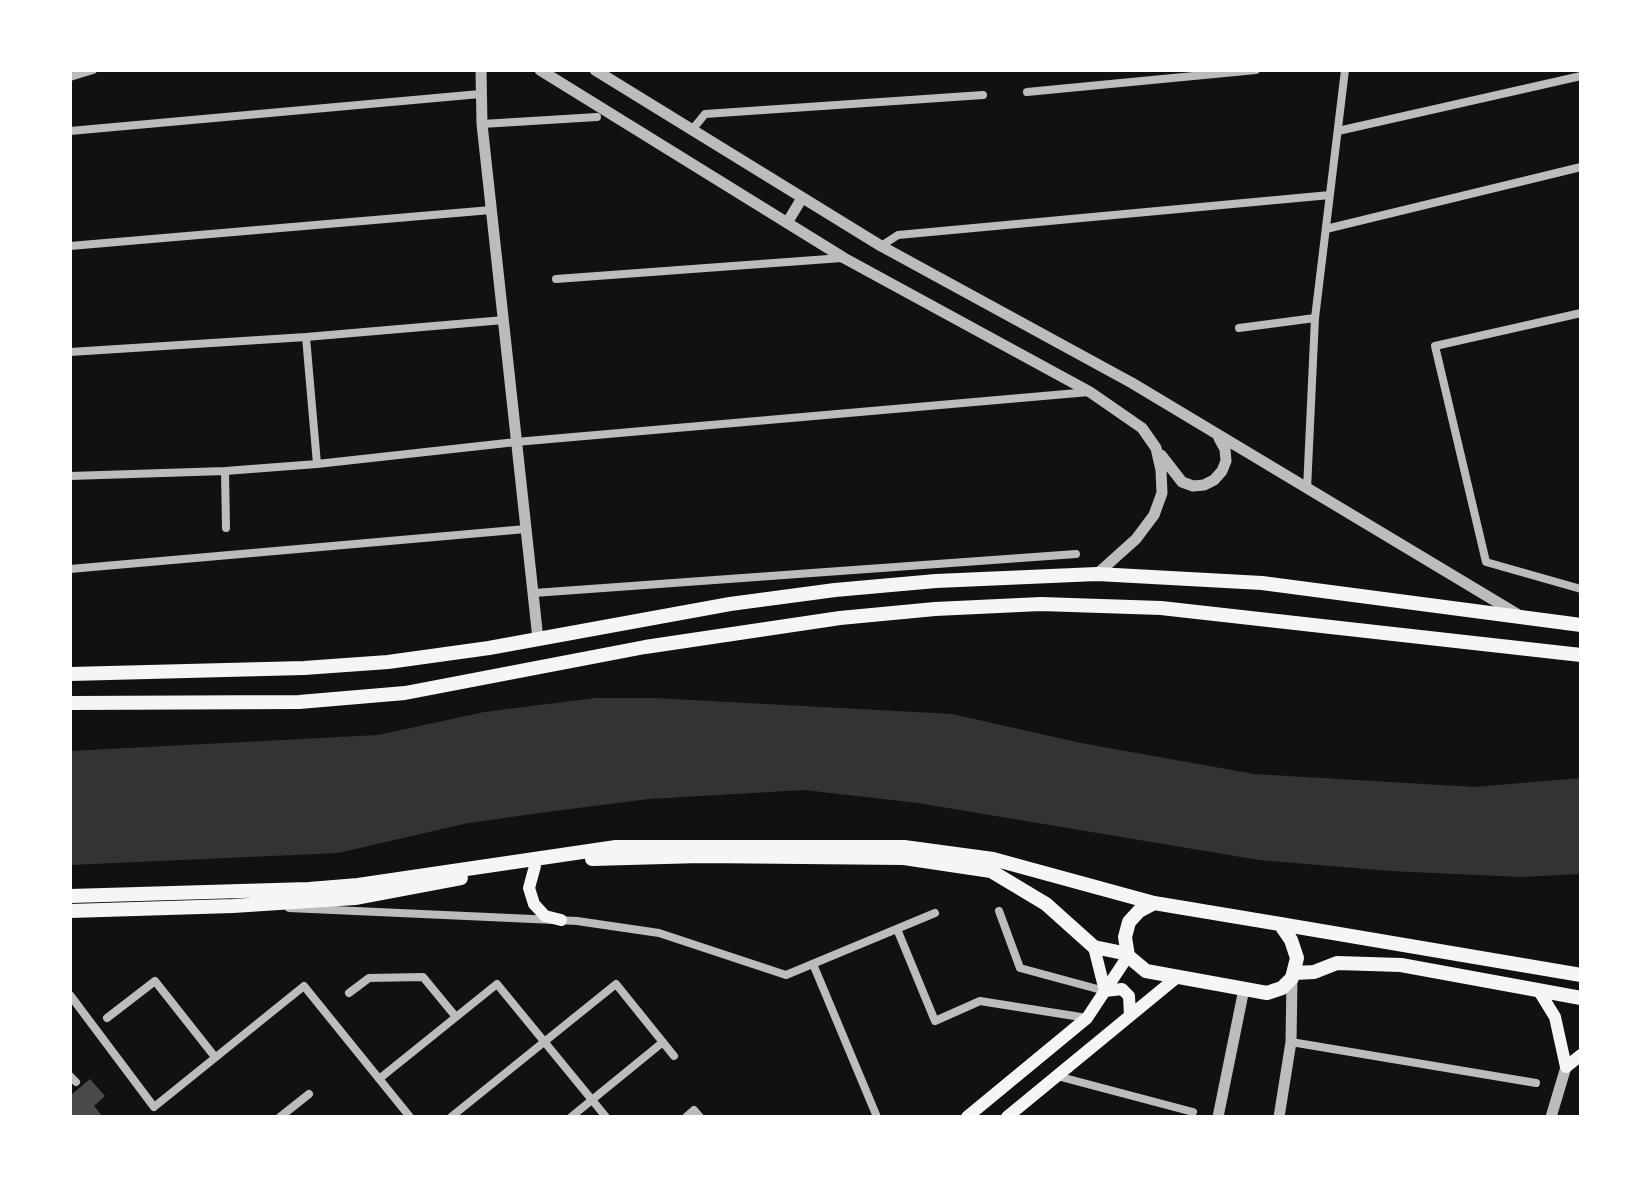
<!DOCTYPE html>
<html>
<head>
<meta charset="utf-8">
<style>
	body { margin:0 }
	#map { position:relative; width:1651px; height:1187px; overflow:hidden; background:#111; font-family:"Playfair Display",serif }
	canvas { display:block }
	.frame { position:absolute; inset:0; border:72px solid #fff; pointer-events:none }
</style>
</head>
<body>
<div id="map">
<canvas width="1651" height="1187"></canvas>
<div class="frame"></div>
</div>
<script>
const ctx = document.querySelector('canvas').getContext('2d');
ctx.lineJoin = 'round';
function fillPath(path, color) {
  ctx.fillStyle = color;
  ctx.fill(path, 'evenodd');
}
function toPath(rows) {
  const path = new Path2D();
  for (const r of rows) {
    path.moveTo(r[0], r[1]);
    for (let i = 2; i < r.length; i += 2) path.lineTo(r[i], r[i + 1]);
  }
  return path;
}
function trace(path, color, width, dash) {
  ctx.strokeStyle = color;
  ctx.lineWidth = width;
  ctx.lineCap = dash ? 'butt' : 'round';
  ctx.setLineDash(dash || []);
  ctx.stroke(path);
}
fillPath(toPath([
	[595,698,654,698,952,714,1081,743,1254,774,1475,787,1581,778,1581,874,1521,877,1390,871,1259,860,918,803,804,790,649,799,554,811,468,823,338,853,70,865,70,751,378,735,484,712]
]), '#333');
fillPath(toPath([
	[90,1079,105,1096,94,1106,103,1117,70,1117,70,1096]
]), '#4a4a4a');
trace(toPath([
	[70,77,93,70],
	[1027,92,1256,70],
	[482,124,597,117],
	[692,130,705,114,983,95],
	[70,131,480,94],
	[1338,131,1581,76],
	[1326,229,1581,167],
	[70,246,491,210],
	[881,246,898,235,1330,195],
	[556,279,842,258],
	[1581,313,1435,346,1486,562,1581,589],
	[1239,328,1315,318],
	[306,337,317,464],
	[70,352,306,337,504,320],
	[225,471,226,528],
	[70,476,225,471,317,464,516,442,1089,392],
	[1307,489,1315,318,1345,70],
	[70,569,526,529],
	[534,593,1076,554],
	[289,908,577,921,659,933,786,975,935,913],
	[999,911,1020,968,1105,991],
	[897,929,935,1021,980,1001,1087,1018],
	[813,964,877,1117],
	[349,993,369,978,423,977,456,1017],
	[70,995,154,1107,304,986,410,1117],
	[107,1018,155,981,215,1057],
	[1291,1042,1536,1083],
	[70,1076,76,1082],
	[1057,1076,1193,1112],
	[379,1079,497,984,606,1117],
	[280,1117,309,1094],
	[451,1117,616,984,674,1056],
	[571,1117,663,1042],
	[686,1117,694,1110,700,1117]
]), '#bcbcbc', 8);
trace(toPath([
	[481,70,482,124,538,639],
	[540,70,844,258,1090,392,1142,428,1156,448,1161,470,1162,493,1154,515,1136,539,1097,574],
	[595,70,881,246,1132,383,1517,614],
	[787,223,802,198],
	[1161,455,1182,482,1193,486,1204,485,1214,480,1222,471,1226,461,1225,449,1219,438],
	[1218,1117,1244,989],
	[1279,1117,1291,1042,1292,978],
	[1551,1117,1566,1067]
]), '#bcbcbc', 11);
trace(toPath([
	[535,866,529,888,534,904,545,916,561,920],
	[1094,947,1105,991,1122,989,1129,996,1130,1016],
	[1539,991,1555,1017,1566,1067,1581,1055],
	[967,1117,1087,1018,1128,956],
	[1007,1117,1176,978]
]), '#f5f5f5', 12);
trace(toPath([
	[70,674,304,668,388,662,489,648,730,604,835,590,936,581,1097,574,1262,583,1581,625],
	[70,703,299,702,405,693,645,647,840,618,935,609,1041,604,1161,608,1581,655],
	[592,859,701,856,904,858,991,871,1046,904,1094,947,1128,954],
	[70,896,309,889,358,885,616,847,904,847,993,859,1154,903,1280,924,1291,940,1297,958,1292,978,1282,988,1267,993,1146,971,1128,956,1125,937,1129,922,1139,911,1154,903],
	[70,911,233,906,355,898,461,878],
	[1280,924,1581,975],
	[1295,973,1314,972,1337,963,1401,965,1581,998]
]), '#f5f5f5', 14);
</script>
</body>
</html>
